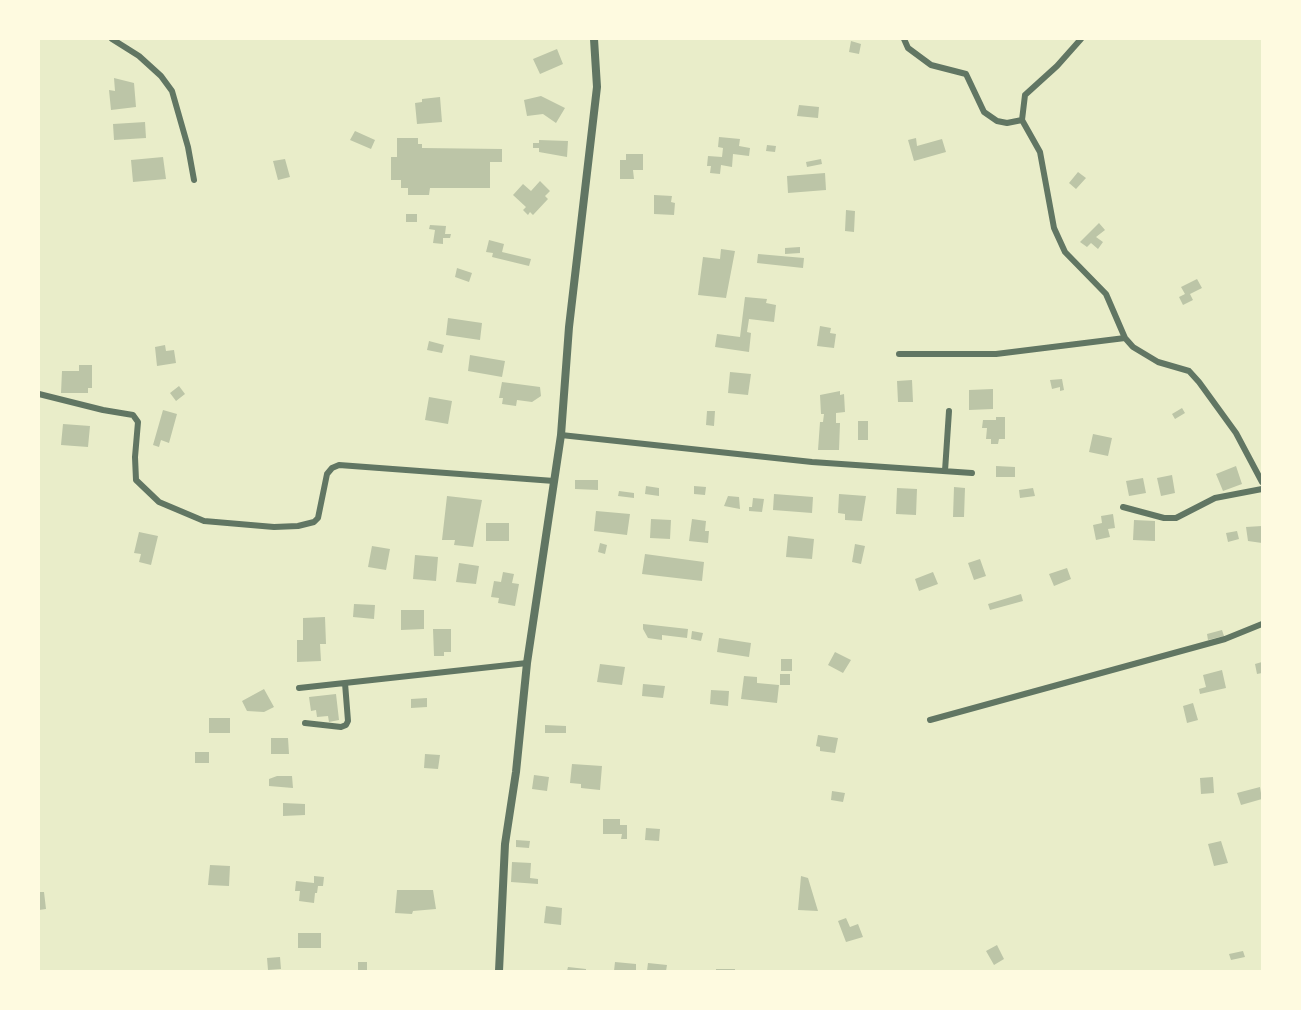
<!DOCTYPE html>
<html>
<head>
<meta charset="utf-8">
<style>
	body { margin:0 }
	#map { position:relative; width:1301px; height:1010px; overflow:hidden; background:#e9edc9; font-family:"PT Sans Narrow",sans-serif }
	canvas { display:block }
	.frame { position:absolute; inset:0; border:40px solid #fefae0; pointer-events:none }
</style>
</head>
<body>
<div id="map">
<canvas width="1301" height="1010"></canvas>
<div class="frame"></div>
</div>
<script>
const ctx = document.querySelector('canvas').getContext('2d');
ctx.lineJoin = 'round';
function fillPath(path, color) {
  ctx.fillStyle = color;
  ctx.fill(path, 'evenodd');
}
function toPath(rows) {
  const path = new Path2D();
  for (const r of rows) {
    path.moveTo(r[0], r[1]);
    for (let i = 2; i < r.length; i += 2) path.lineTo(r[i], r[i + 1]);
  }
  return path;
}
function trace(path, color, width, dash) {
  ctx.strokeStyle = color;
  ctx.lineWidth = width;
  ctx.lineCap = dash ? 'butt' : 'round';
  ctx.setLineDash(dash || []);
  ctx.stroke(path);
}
fillPath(toPath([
	[851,41,861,44,859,54,849,52],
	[557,49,563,64,540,74,533,59],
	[114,78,134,83,136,107,111,110,109,90,115,91],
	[541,96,565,108,556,123,543,114,527,116,524,100],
	[440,97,442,122,417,124,415,103,422,102,422,99],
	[799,105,819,107,818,118,797,116],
	[145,122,146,138,114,140,113,124],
	[355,131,375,140,371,149,350,140],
	[719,137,740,139,739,146,750,148,749,156,733,154,732,167,721,165,720,174,710,173,711,166,707,166,708,156,722,157,723,148,718,147],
	[397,138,418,138,418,144,422,144,422,148,502,149,502,162,490,162,490,188,430,188,429,195,408,195,408,188,401,188,401,180,391,180,391,157,397,157],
	[916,138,917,146,942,139,946,152,914,161,908,140],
	[539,140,568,141,567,157,539,152,539,148,533,148,533,143,539,143],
	[767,145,776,146,775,152,766,151],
	[626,154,643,154,643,170,633,170,634,179,620,179,620,160,626,160],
	[163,157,166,179,133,182,131,160],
	[285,159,290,177,278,180,273,161],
	[821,159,822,164,807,167,806,162],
	[1078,172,1086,178,1076,189,1069,183],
	[825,173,826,190,788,193,787,176],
	[540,181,550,191,545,196,548,199,533,215,530,212,528,215,523,210,526,207,513,195,523,184,531,191],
	[654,195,672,196,671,202,675,203,674,215,654,214],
	[846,210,855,211,854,232,845,231],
	[406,214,417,214,417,222,406,222],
	[1099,223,1105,230,1096,237,1103,242,1098,249,1091,243,1087,247,1080,242],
	[430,225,446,226,445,234,451,234,450,238,443,238,443,244,433,243,435,230,429,229],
	[489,240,504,244,502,252,531,259,529,266,492,257,493,253,486,252],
	[800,247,800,253,785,254,785,248],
	[721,249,735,251,726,298,698,295,703,257,720,259],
	[758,254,804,258,803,268,757,263],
	[457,268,472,273,469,282,455,277],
	[1197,279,1202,288,1190,294,1193,300,1183,305,1179,297,1185,294,1181,287],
	[745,297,767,299,766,303,776,305,774,322,749,319,747,332,751,333,749,352,715,347,717,334,740,337],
	[448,318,482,323,480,340,446,335],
	[820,326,831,328,830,333,836,334,834,348,817,346],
	[429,341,444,345,442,353,427,350],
	[165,345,166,351,174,350,176,363,157,366,155,347],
	[470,355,505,361,502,377,468,371],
	[79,365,92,365,92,388,88,388,88,393,61,393,62,371,79,371],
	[730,372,751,374,748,395,728,393],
	[1062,379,1064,390,1060,391,1060,387,1052,389,1050,380],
	[912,380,913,402,898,402,897,381],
	[502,382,540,387,541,396,532,402,517,400,516,406,502,404,503,398,499,398],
	[179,386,185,394,176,401,170,393],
	[993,389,993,409,969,410,969,390],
	[840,391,840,395,844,394,845,412,836,413,836,423,840,423,839,450,818,450,820,422,823,422,824,414,821,414,820,395],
	[429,397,452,401,448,424,425,420],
	[1182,408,1185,413,1175,419,1172,414],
	[163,410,177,414,169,443,161,440,159,447,153,445],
	[707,411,715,411,714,426,706,425],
	[996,417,1005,417,1005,439,999,439,998,444,991,444,991,439,986,439,987,428,982,428,983,420,996,420],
	[858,421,868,421,868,440,858,440],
	[63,424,90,426,88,447,61,445],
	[1093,434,1112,438,1108,456,1089,452],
	[996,466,1015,467,1015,477,996,477],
	[1236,466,1242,484,1223,491,1216,474],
	[1172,475,1175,493,1161,496,1157,478],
	[1143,478,1146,493,1129,496,1126,481],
	[575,480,598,480,598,490,575,489],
	[646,486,659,488,659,496,645,494],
	[694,486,706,487,705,495,694,494],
	[954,487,965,488,964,517,953,517],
	[897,488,917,489,916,515,896,514],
	[1033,488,1035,496,1020,498,1019,490],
	[619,491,634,493,634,498,618,496],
	[774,494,813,497,812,513,773,510],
	[839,494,866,496,862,521,845,520,845,514,838,513],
	[447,496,482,500,473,547,454,545,455,540,442,540],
	[728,496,739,497,740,509,724,506],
	[753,498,764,499,762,512,749,511,749,507,752,507],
	[596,511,630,514,627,535,594,531],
	[1113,514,1115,528,1108,529,1110,537,1096,540,1093,525,1102,523,1101,516],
	[651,519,671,520,670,539,650,538],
	[692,519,706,521,705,531,709,531,708,543,689,541],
	[1134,520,1155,521,1155,541,1133,540],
	[486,523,509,523,509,541,486,541],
	[1262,526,1262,543,1248,541,1246,527],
	[1237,531,1239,539,1228,542,1226,533],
	[139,532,158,536,151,565,139,562,141,554,134,553],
	[788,536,814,539,812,559,786,557],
	[600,543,607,545,605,554,598,552],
	[855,544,865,546,861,564,852,562],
	[372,546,390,549,386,570,368,567],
	[645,554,704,562,702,581,642,574],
	[415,555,438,557,436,581,413,579],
	[980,559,986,576,974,580,968,563],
	[459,563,479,566,476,584,456,582],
	[1067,568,1071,579,1054,586,1049,574],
	[503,572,514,574,512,583,519,584,515,606,498,603,499,598,491,597,494,581,501,582],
	[933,572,938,584,919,591,915,579],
	[1021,594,1023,601,990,610,988,604],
	[354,604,375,605,374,619,353,617],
	[401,610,424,610,424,629,401,630],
	[325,617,326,644,320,644,321,661,297,662,297,640,303,640,303,618],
	[643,624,688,629,687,638,662,635,662,640,648,638,643,629],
	[433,629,451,629,451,652,444,652,444,656,434,656],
	[1222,630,1224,636,1208,640,1207,634],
	[692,631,703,633,701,641,691,639],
	[719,638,751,643,749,657,717,652],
	[835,652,851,660,843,673,828,665],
	[781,659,792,659,792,671,781,671],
	[1262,662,1262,673,1257,674,1255,664],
	[600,664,625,667,622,685,597,682],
	[1222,670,1226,688,1200,694,1199,689,1206,687,1203,675],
	[780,674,790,674,790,685,780,685],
	[744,676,757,677,757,683,779,685,777,703,741,699],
	[643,684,665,686,663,698,642,696],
	[264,689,274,707,264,712,247,711,242,701],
	[711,690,729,691,728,706,710,704],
	[336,694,339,720,329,722,328,716,317,717,316,710,311,711,309,697],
	[427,698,427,707,411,708,411,699],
	[1193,703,1198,720,1187,723,1183,706],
	[209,718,230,718,230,733,209,733],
	[545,725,566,726,566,733,545,733],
	[818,735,838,738,835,753,820,751,820,747,816,746],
	[271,738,288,738,289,754,271,754],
	[195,752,209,752,209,763,195,763],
	[425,754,440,755,438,769,424,768],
	[572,764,602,766,600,790,581,788,581,784,570,783],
	[534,775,549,777,547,791,532,789],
	[277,776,292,776,293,788,269,786,269,779],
	[1213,777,1214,793,1201,794,1200,778],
	[1260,787,1262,799,1241,805,1237,793],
	[832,791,845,793,843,802,831,800],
	[283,803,305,804,305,815,283,816],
	[603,819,620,819,620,825,627,825,627,839,621,839,622,834,603,834],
	[646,828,660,829,659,841,645,840],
	[516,840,530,841,529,848,516,847],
	[1221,841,1228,863,1214,866,1208,844],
	[512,862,531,863,530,878,538,879,538,884,511,882],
	[210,865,230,866,229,886,208,885],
	[314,876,324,877,323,886,318,886,317,893,315,893,314,903,299,901,300,891,295,891,296,881,314,883],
	[801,876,808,878,818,911,798,910],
	[397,890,433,890,436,909,413,911,412,914,395,913],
	[39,892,44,892,46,909,39,910],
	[546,906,562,908,561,925,544,923],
	[846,918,850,927,858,924,863,937,846,942,838,921],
	[298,933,321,933,321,948,298,948],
	[997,945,1004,959,994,965,986,951],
	[1243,951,1245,957,1231,960,1229,954],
	[280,957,281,969,268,970,267,958],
	[358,962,367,962,367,970,358,970],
	[615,962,636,964,636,971,614,971],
	[648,963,667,965,666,971,647,971],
	[568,967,586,969,586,971,567,971],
	[716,969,735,969,735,971,716,971]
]), '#bcc5a7');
trace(toPath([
	[112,39,139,56,161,76,172,91,188,147,194,180],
	[904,39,908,48,931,65,966,74,984,112,997,121,1007,123,1022,120,1040,152,1054,228,1065,252,1106,294,1125,338,1133,347,1158,362,1189,371,1199,382,1236,433,1262,482],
	[1022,120,1025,95,1057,66,1081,39],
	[899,354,996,354,1125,338],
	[39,394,103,410,133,415,138,422,135,457,136,480,159,502,204,521,274,527,298,526,314,522,318,518,327,474,332,468,339,465,554,481],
	[561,435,812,462,972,473],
	[945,471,949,411],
	[1123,507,1164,518,1176,518,1215,498,1262,489],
	[299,688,527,663],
	[930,720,1225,639,1262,624],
	[305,723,341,727,346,725,348,721,345,683]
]), '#617663', 6);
trace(toPath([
	[499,971,505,844,516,772,527,663,561,435,569,327,597,87,594,39]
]), '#617663', 8);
</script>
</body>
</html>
